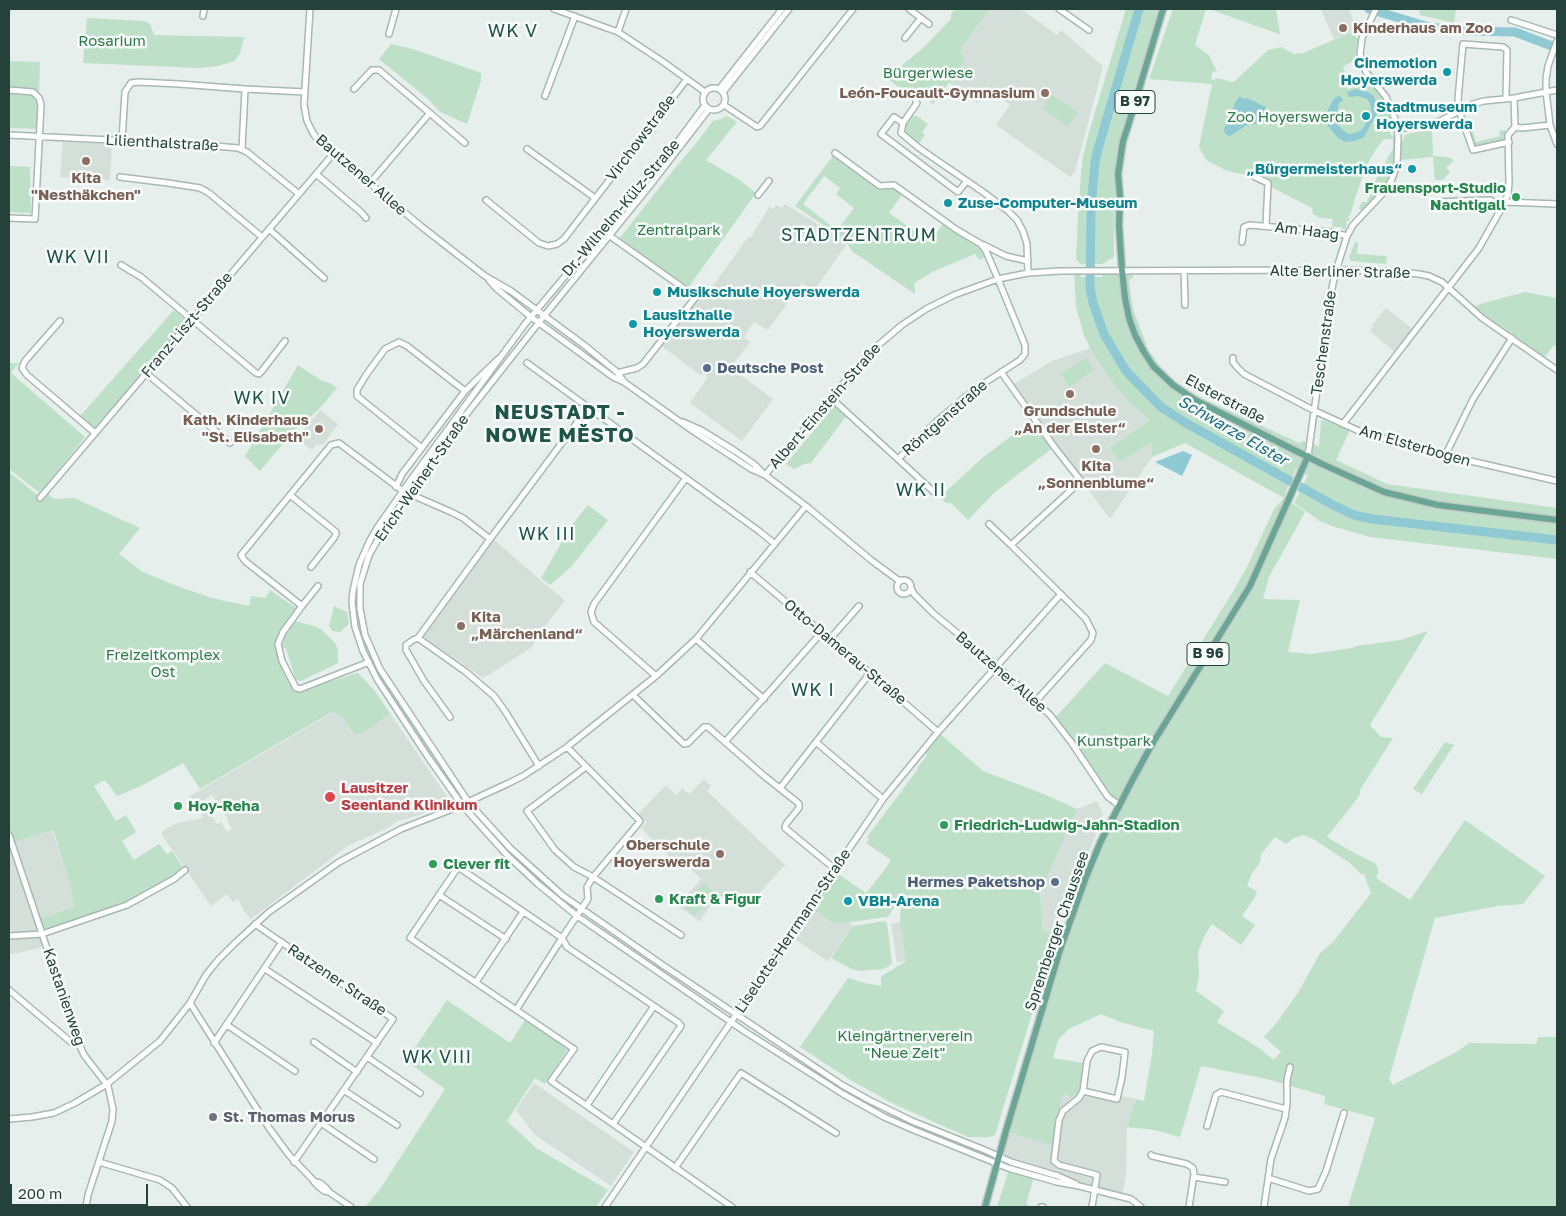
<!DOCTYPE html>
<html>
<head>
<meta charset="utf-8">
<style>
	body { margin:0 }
	#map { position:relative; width:1566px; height:1216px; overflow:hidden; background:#e6efeb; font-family:"Golos Text",sans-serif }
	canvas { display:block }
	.frame { position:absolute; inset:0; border:10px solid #24423a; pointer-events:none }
	.scale { position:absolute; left:10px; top:1184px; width:138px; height:22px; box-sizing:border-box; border:2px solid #24423a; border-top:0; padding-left:6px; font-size:15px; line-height:18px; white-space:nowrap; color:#24423a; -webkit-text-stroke:4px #f7fbf9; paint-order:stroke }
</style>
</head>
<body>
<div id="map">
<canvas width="1566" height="1216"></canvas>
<div class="frame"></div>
<div class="scale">200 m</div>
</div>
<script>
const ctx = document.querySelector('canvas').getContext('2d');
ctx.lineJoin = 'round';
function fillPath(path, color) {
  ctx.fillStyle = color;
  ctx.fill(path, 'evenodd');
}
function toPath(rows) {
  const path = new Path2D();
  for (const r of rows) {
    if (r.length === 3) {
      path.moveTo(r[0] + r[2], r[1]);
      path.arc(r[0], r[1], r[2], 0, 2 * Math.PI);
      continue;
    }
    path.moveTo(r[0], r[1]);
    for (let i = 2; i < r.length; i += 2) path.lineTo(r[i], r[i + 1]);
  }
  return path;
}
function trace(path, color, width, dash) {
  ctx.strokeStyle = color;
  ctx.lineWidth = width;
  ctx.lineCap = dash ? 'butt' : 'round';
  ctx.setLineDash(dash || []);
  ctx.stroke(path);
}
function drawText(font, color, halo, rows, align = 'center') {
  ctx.font = font + ' "Golos Text",sans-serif';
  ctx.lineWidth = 5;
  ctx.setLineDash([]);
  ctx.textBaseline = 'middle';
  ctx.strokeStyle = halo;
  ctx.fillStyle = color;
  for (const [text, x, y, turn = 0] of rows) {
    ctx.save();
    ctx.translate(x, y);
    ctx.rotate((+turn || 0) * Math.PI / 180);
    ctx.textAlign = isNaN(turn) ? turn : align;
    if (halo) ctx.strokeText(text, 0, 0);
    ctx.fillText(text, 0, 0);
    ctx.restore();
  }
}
fillPath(toPath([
	[990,9,1021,9,1057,35,1061,30,1103,66,1075,172,1070,177,996,125,1010,105,987,89,977,103,949,83,963,64,961,48],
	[1321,9,1349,9,1357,30,1334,39],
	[63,142,112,144,110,180,60,177],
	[785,204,848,242,814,291,802,283,768,330,754,322,744,337,750,342,734,363,740,368,736,372,773,399,742,441,690,403,708,377,703,373,700,375,659,344,695,295,703,300,748,237,751,237,769,207,773,209,776,205,782,208],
	[1386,308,1415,331,1397,354,1370,331,1373,327,1372,325],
	[1090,348,1109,378,1129,402,1150,420,1109,448,1119,462,1152,442,1152,457,1110,519,1011,386,1052,361],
	[320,410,338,424,323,445,322,444,319,446,317,444,312,450,297,438],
	[493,539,565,601,551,618,531,648,483,678,425,638,424,636],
	[358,673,374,690,448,798,446,802,432,811,395,822,390,827,349,845,251,919,244,911,238,899,233,902,227,894,211,906,162,835,162,831,177,823,199,819,203,817,190,796,332,713,349,675],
	[212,795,228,819,227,820,232,829,227,832,221,822,217,824,202,801],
	[704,779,711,786,707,791,785,865,752,901,743,905,725,895,716,905,712,903,700,921,677,906,701,879,686,864,681,868,641,828,647,822,638,814,666,785,676,795,682,788,689,794],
	[1097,801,1103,814,1101,823,1080,872,1057,932,1043,931,1040,893,1077,809],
	[52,830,70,885,74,907,37,920,46,946,18,953,9,954,9,836,11,843],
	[810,907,834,924,849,922,853,926,828,961,790,936],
	[900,922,906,961,897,962,891,924],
	[534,1083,634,1152,611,1186,535,1135,516,1110],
	[1079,1088,1113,1097,1113,1094,1136,1099,1127,1127,1126,1175,1122,1196,1106,1193,998,1158,1006,1131,1058,1115,1062,1097,1068,1094,1078,1093]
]), '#d4dfda');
fillPath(toPath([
	[955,9,990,9,961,48,961,52,964,59,963,64,933,104,920,94,915,100,892,82,885,78,905,63,923,48,951,19,951,14],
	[1126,9,1159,9,1116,156,1114,228,1114,257,1102,264,1080,264,1079,262,1076,260,1078,217,1081,174,1083,156,1089,132],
	[1173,9,1206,9,1195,45,1209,55,1217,72,1213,71,1211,79,1213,80,1218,78,1231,82,1235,81,1268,50,1281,47,1294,54,1303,53,1352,32,1358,39,1355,57,1353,61,1343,67,1347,78,1347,88,1348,89,1357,86,1372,79,1386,97,1385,102,1392,118,1383,122,1382,120,1376,117,1373,123,1391,131,1390,134,1398,138,1398,154,1392,179,1363,214,1359,208,1362,202,1367,202,1378,174,1393,149,1393,139,1384,139,1378,146,1370,159,1362,178,1355,198,1351,213,1348,217,1350,220,1346,222,1347,224,1345,230,1340,227,1332,227,1333,219,1320,218,1313,214,1312,208,1271,187,1268,183,1270,179,1258,172,1255,176,1236,173,1225,170,1206,160,1199,147,1212,84,1149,79],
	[1209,9,1276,9,1280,34,1276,33],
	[1419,9,1456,9,1454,23,1420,15],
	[87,18,145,21,150,24,154,35,244,37,240,53,235,61,218,66,199,68,83,63],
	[391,44,413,49,481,73,481,81,467,124,440,112,429,100,379,59],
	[9,61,40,62,38,129,9,128],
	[1052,95,1078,113,1068,127,1042,108],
	[727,116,737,122,706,160,738,179,756,193,688,288,619,239,675,168,697,142,713,121,721,119],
	[913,116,917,116,928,124,922,132,925,135,920,142,918,143,905,133,904,126],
	[1471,123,1476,142,1500,136,1499,131,1505,130,1506,141,1492,144,1491,143,1489,143,1489,145,1477,148,1474,147,1467,124],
	[1432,130,1433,156,1448,157,1454,160,1446,168,1450,171,1443,180,1435,180,1433,157,1401,160,1401,145,1405,135,1411,133],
	[835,153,880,186,890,185,904,192,889,213,930,242,945,221,981,244,988,256,979,260,975,254,932,272,916,282,914,286,915,287,915,294,853,252,847,244,848,242,795,206],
	[824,176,840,188,836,194,854,208,837,230,803,204],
	[9,166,30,167,31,213,9,212],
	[1355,242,1358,242,1357,254,1387,256,1386,264,1351,261,1349,257],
	[1074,271,1080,271,1081,277,1102,277,1103,271,1134,271,1133,277,1129,281,1133,309,1148,349,1159,365,1173,380,1187,390,1206,400,1299,443,1304,441,1319,446,1321,421,1323,420,1350,430,1336,460,1387,484,1557,508,1557,519,1438,505,1405,499,1438,506,1557,520,1557,559,1370,537,1332,526,1320,521,1294,503,1308,475,1296,469,1285,493,1291,496,1289,501,1305,512,1269,577,1263,599,1300,600,1288,652,1312,654,1352,648,1356,646,1400,640,1428,631,1370,725,1381,737,1393,738,1360,790,1360,794,1357,799,1327,837,1358,855,1375,863,1378,868,1378,873,1376,878,1410,900,1465,820,1545,876,1523,904,1498,906,1435,918,1389,1079,1393,1085,1458,1051,1469,1043,1536,1044,1538,1037,1557,1037,1557,1207,1348,1207,1375,1118,1324,1104,1325,1096,1267,1079,1201,1066,1180,1137,1154,1130,1127,1127,1136,1099,1144,1101,1152,1054,1154,1031,1120,1022,1101,1014,1069,1029,1058,1040,1053,1058,1084,1063,1079,1093,1070,1097,1067,1094,1062,1097,1053,1146,1006,1131,1061,950,1087,877,1102,842,1133,779,1152,746,1251,586,1287,506,1249,585,1159,733,1119,805,1108,797,1071,741,1054,719,1105,663,1168,696,1234,590,1247,567,1274,509,1284,498,1185,443,1152,457,1152,442,1119,462,1109,448,1150,420,1129,402,1109,378,1090,348,1084,335,1076,307],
	[1304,835,1313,839,1350,863,1361,874,1364,874,1371,893,1333,942,1320,953,1299,991,1278,1021,1264,1037,1281,1052,1274,1060,1259,1048,1217,1022,1224,1011,1196,991,1199,976,1198,952,1205,935,1212,924,1241,945,1255,925,1242,916,1257,894,1255,890,1247,886,1251,875,1260,862,1261,854,1275,837,1286,844,1294,838],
	[1524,292,1557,298,1557,347,1554,345,1544,358,1514,335,1473,307,1481,304],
	[174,310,187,321,94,429,80,416],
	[1086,357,1094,370,1069,387,1061,374],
	[9,363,19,363,11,373,85,437,40,493,9,469],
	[298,365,322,381,330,383,337,388,319,409,292,433,260,471,245,456],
	[835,405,847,415,811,463,804,464,794,469,786,464],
	[1034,419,1054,447,995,492,968,520,951,503,946,503,940,497,982,458],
	[9,472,40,497,45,491,54,499,74,498,140,528,119,554,143,572,177,586,212,598,249,606,251,596,266,598,270,590,299,610,277,644,296,692,358,673,374,690,390,714,363,732,355,735,342,716,332,712,200,789,183,763,141,786,117,796,105,780,94,786,116,821,126,815,136,832,122,841,134,860,159,844,167,854,172,851,185,870,143,897,42,933,37,920,74,907,70,885,53,830,11,843,9,834],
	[588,505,608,520,571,567,550,585,541,578,571,526],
	[334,606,347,612,349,624,340,632,332,631,329,626],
	[295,621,314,626,322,630,335,643,338,650,338,663,301,681,296,680,286,649,282,647,284,638],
	[378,670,449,778,448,779,425,748,376,671],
	[938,732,983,771,1046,795,1077,809,1040,893,1043,931,1057,932,995,1135,989,1137,968,1137,896,1105,852,1081,800,1047,848,978,865,983,881,986,881,978,882,976,906,961,900,922,901,906,897,903,888,917,834,924,810,907,834,871,866,893,883,872,891,860,866,843,869,839,867,837,918,769,917,768,927,755,923,751],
	[1445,742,1454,745,1422,794,1413,789],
	[704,883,715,893,694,916,683,905],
	[885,921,887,923,892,963,889,966,883,969,860,971,852,969,831,958,853,926],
	[447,1000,510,1043,525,1020,568,1049,545,1084,535,1078,507,1121,536,1148,608,1190,596,1207,365,1207,380,1189,445,1089,406,1061],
	[998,1159,1009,1162,1077,1185,1034,1177,1026,1204,1033,1207,997,1207,1009,1169,997,1164]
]), '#bfe0c8');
fillPath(toPath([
	[1356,89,1368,92,1374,96,1377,105,1377,114,1364,137,1355,141,1345,142,1338,138,1328,126,1326,115,1332,101,1336,97,1340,96,1343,100,1339,103,1337,113,1336,119,1338,125,1344,131,1349,134,1359,132,1364,127,1372,114,1370,104,1367,99,1358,96,1349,97,1347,92],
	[1239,97,1241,97,1244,99,1247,98,1266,107,1265,117,1261,123,1247,125,1230,136,1225,134,1224,129,1236,101],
	[1183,451,1192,455,1182,476,1155,462]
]), '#8ec9d4');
trace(toPath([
	[1139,9,1098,149,1095,162,1091,209,1090,288,1093,303,1104,334,1126,371,1161,407,1186,423,1333,505,1354,515,1372,519,1557,540],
	[1369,9,1429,27,1467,31,1515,32,1557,48]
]), '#8ec9d4', 9);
const minor = toPath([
	[310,9,304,105,307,121,313,133,317,139,422,227,485,276,511,291,584,345,617,372,624,382],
	[554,9,618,32,662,61,705,92],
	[909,9,929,24],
	[1059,9,1089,30],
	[203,16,204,9],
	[1511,20,1557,35],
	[618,32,626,9],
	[389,34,396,9],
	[905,38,921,18],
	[714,99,11],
	[720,88,782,9],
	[354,89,372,70,379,70,465,143],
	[9,90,33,92,39,98,41,105,35,219,9,218],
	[724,91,789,9],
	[545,96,575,16],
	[1506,98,1507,50,1503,47,1463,44,1458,99,1461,116,1473,150,1509,142],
	[916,101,917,103,903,123,901,133,919,148,983,192,1007,210,1017,220,1023,231,1027,244,1028,273],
	[705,105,667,156,589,251,566,275,525,324,412,478,377,528,369,542,359,565,353,591,352,603,355,627,363,651,377,679,428,757,462,805,506,854,538,884,577,916,744,1031,843,1094,884,1117,914,1130,1008,1168,1057,1182,1079,1186,1131,1199,1141,1207],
	[724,105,757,127,760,126,853,9],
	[709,109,648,188,544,316,458,425,428,465,383,531,369,555,360,584,360,609,365,635,380,669,469,803,510,848,562,895,664,966,842,1085,869,1100,912,1121,987,1151,1011,1162,1058,1176,1076,1184],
	[903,123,894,117,881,134,958,192,967,181],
	[1550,125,1557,144],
	[1515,127,1522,128,1550,125,1546,91,1546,79,1548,66,1557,41],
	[1398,129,1438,122,1473,104,1484,101,1514,98,1557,90],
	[9,135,192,144,238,148,247,152,299,194],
	[122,141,125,92,131,83,138,82,179,84,245,89],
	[242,149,245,89,305,92],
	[527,149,595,198],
	[835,153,880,186,894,185,957,230,981,244,986,251,998,279,1025,345,1025,354,1020,360,980,386,964,398,935,423,898,459,935,493],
	[316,174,362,213,366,218],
	[120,177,168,183,200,188,209,193,262,237],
	[1255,177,1268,183,1266,226],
	[370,183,429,114],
	[758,195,769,181],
	[486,200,539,243,548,246,557,244,564,239,687,79],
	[1436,202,1490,200,1503,206],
	[1505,202,1557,204],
	[269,229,324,278],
	[610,236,679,285,695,298,643,364,637,368,621,372],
	[1242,242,1244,227,1249,225,1331,232,1347,236],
	[984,245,1006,256,1028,261],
	[121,265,141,277,256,373,259,374,261,372,285,341],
	[1184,271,1185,305],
	[489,280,497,289,531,317,613,377,624,382,693,431,751,469,765,475,806,506,871,560,898,580,901,580],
	[60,321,25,361,22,368,27,375,95,433],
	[1233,358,1233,362,1237,367,1244,374,1315,411,1359,431,1423,450,1557,481],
	[527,363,759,531,775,544],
	[1001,372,1055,448,1081,481,1011,545,1086,619,1093,633,1091,640,1036,701],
	[146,373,230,443],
	[831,398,898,459],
	[683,422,701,430,735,451,754,464,762,472],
	[1343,424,1479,248,1505,202,1508,194,1509,183,1508,135,1515,127,1514,98],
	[422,448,357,396,357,390,366,375,385,349,399,342,407,346,465,391],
	[1308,456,1327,317,1333,283,1339,261,1347,236,1353,225,1385,191,1392,179,1397,165,1398,138,1397,124,1386,97,1366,72,1360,54,1362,38,1376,9],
	[1445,456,1473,399,1512,338],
	[765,475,869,353,902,325,926,309,954,295,998,279,1028,273,1060,271,1336,270,1389,271,1419,274,1429,276,1442,282,1482,318,1557,370],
	[396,487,402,474,465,391,498,359],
	[290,495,336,532,336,534,334,538,311,567],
	[40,498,334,153],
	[989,524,1011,545],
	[750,572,854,659,938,732],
	[904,587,7],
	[911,588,914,594,934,614,996,665,1050,715,1071,742,1108,797,1119,805],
	[302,606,318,586],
	[418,638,466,672,494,696,505,711,539,766],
	[696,639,764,699],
	[830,639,859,606],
	[369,662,305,687,300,689,296,688,282,661,278,644,283,632,302,606,245,561,241,555,331,445,339,443,403,491,451,512,463,518,490,539,588,408],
	[656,676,594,622,591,612,594,604,686,478],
	[633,695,684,744,688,743,704,727,708,727,763,775,797,802,799,804,799,808,786,824,785,828,835,869],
	[450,717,424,681,406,650,406,645,413,640,418,638,490,539],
	[725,742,822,632],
	[816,742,883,799],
	[567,747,640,821,637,825,593,877,681,935],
	[586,767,527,811,555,850,574,867,593,877,587,887,588,899,562,938,567,947,679,1023,681,1026,613,1124,732,1207],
	[780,788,870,673],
	[9,835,79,1044,84,1055,108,1086,113,1109,112,1121,88,1195,86,1207],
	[439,895,506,939],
	[255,924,393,1019,294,1162],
	[9,936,42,934,127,905,174,879,185,870],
	[265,969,377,1043],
	[476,982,523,912],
	[9,990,72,1043,79,1044],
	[190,1003,269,1128,289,1155,314,1181,320,1183,326,1188,329,1192,351,1207],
	[516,1010,562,938,458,867,410,938,574,1049,551,1081,613,1124],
	[227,1025,295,1071],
	[314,1042,357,1072],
	[214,1043,282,942],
	[367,1057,420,1093],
	[345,1091,397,1125],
	[1083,1091,1117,1099,1122,1077,1125,1052,1101,1047,1092,1051,1087,1061,1083,1091,1079,1098,1063,1111,1059,1120,1054,1161,1059,1165,1097,1175,1092,1207],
	[587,1105,654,1006],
	[9,1119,32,1117,54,1113,75,1103,107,1084,160,1041,190,1003,206,975,218,960,235,943,269,912,339,862,401,829,455,808,509,783,523,776,567,747,656,676,696,639,806,506],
	[321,1123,374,1159],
	[1207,1126,1216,1095,1221,1092,1286,1109],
	[1151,1155,1152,1156,1187,1164,1193,1168,1194,1174,1189,1207],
	[99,1162,160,1180,172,1188,187,1207],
	[675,1168,741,1073,836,1133],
	[1194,1177,1225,1182],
	[1268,1178,1309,1191,1318,1189,1326,1171,1344,1113],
	[314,1182,318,1186,324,1191,329,1192],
	[605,1207,883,799,938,732,1061,594],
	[1041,1207,1043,1207],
	[1264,1207,1271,1159,1285,1118,1287,1103,1287,1080,1290,1067]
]);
const major = toPath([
	[1163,9,1128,126,1123,141,1118,174,1120,197,1119,226,1122,270,1125,298,1129,318,1135,335,1144,352,1153,366,1173,385,1195,400,1322,464,1384,492,1438,505,1557,520],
	[985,1207,1006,1131,1060,950,1086,877,1101,841,1133,779,1151,746,1250,586,1308,456]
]);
trace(minor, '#a8b8b2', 8);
trace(major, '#c2cac8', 9);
trace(minor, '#fff', 5);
trace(major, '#6aa596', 6);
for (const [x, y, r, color] of [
	[1343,28,5,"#8d6e63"],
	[1447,72,5,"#0f9aa8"],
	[1045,93,5,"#8d6e63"],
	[1366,116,5,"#0f9aa8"],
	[86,161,5,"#8d6e63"],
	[1412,169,5,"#0f9aa8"],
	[1516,197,5,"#2e9e5b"],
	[948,203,5,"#0f9aa8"],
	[657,292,5,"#0f9aa8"],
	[633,324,5,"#0f9aa8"],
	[707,368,5,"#5c6f8a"],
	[1070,394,5,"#8d6e63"],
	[319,429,5,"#8d6e63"],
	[1096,449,5,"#8d6e63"],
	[461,626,5,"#8d6e63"],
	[330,797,6,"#e0444e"],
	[178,806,5,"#2e9e5b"],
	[944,825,5,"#2e9e5b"],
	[720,854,5,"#8d6e63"],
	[433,864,5,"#2e9e5b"],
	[1055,882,5,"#5c6f8a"],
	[659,899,5,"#2e9e5b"],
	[848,901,5,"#0f9aa8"],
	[213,1117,5,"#6b7280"]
]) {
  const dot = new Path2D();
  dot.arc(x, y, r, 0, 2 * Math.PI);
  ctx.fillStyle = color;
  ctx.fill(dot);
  trace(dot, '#f7fbf9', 2);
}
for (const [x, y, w] of [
	[1135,102,40],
	[1208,654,42]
]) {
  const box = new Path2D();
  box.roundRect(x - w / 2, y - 11.5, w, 23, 4);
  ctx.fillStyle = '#f7fbf9';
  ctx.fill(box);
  trace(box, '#24423a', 1);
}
drawText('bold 14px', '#24423a', null, [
	["B 97",1135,102],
	["B 96",1208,654]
]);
drawText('bold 15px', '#785e54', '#f7fbf9', [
	["Kinderhaus am Zoo",1353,28,"left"],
	["León-Foucault-Gymnasium",1035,93],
	["Kita",86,178,"center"],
	["\"Nesthäkchen\"",86,195,"center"],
	["Grundschule",1070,411,"center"],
	["„An der Elster“",1070,428,"center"],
	["Kath. Kinderhaus",309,420],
	["\"St. Elisabeth\"",309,437],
	["Kita",1096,466,"center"],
	["„Sonnenblume“",1096,483,"center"],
	["Kita",471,617,"left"],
	["„Märchenland“",471,634,"left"],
	["Oberschule",710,845],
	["Hoyerswerda",710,862]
], 'right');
drawText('15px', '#2d7a4b', '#f7fbf9', [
	["Rosarium",112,41],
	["Bürgerwiese",928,73],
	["Zoo Hoyerswerda",1290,117],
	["Zentralpark",679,230],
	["Freizeitkomplex",163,655],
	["Ost",163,672],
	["Kunstpark",1114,741],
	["Kleingärtnerverein",905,1036],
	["\"Neue Zeit\"",905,1053]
]);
drawText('bold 15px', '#0d838f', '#f7fbf9', [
	["Cinemotion",1437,63,"right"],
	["Hoyerswerda",1437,80,"right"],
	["Stadtmuseum",1376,107],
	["Hoyerswerda",1376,124],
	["„Bürgermeisterhaus“",1402,169,"right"],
	["Zuse-Computer-Museum",958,203],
	["Musikschule Hoyerswerda",667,292],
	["Lausitzhalle",643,315],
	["Hoyerswerda",643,332],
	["VBH-Arena",858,901]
], 'left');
drawText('15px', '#24423a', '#f7fbf9', [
	["Virchowstraße",641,138,-53],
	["Lilienthalstraße",162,143,3],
	["Bautzener Allee",361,175,41],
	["Dr.-Wilhelm-Külz-Straße",621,208,-50],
	["Am Haag",1307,231,7],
	["Alte Berliner Straße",1340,272,1],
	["Franz-Liszt-Straße",187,325,-50],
	["Teschenstraße",1324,343,-82],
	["Elsterstraße",1225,399,28],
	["Albert-Einstein-Straße",825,406,-49],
	["Röntgenstraße",945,418,-41],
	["Am Elsterbogen",1415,446,16],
	["Erich-Weinert-Straße",422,478,-55],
	["Otto-Damerau-Straße",845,652,40],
	["Bautzener Allee",1001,672,41],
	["Liselotte-Herrmann-Straße",793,931,-56],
	["Spremberger Chaussee",1057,931,-71],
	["Ratzener Straße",337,980,34],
	["Kastanienweg",64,997,71]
]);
drawText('bold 15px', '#27864d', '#f7fbf9', [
	["Frauensport-Studio",1506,188,"right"],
	["Nachtigall",1506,205,"right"],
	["Hoy-Reha",188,806],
	["Friedrich-Ludwig-Jahn-Stadion",954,825],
	["Clever fit",443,864],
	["Kraft & Figur",669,899]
], 'left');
drawText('bold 15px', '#4e5e75', '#f7fbf9', [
	["Deutsche Post",717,368],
	["Hermes Paketshop",1045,882,"right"]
], 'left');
drawText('bold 15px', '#be3a42', '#f7fbf9', [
	["Lausitzer",341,788],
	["Seenland Klinikum",341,805]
], 'left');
drawText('bold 15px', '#5b616d', '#f7fbf9', [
	["St. Thomas Morus",223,1117]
], 'left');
drawText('italic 16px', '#1c6f80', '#f7fbf9', [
	["Schwarze Elster",1233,431,30]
]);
ctx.letterSpacing = '1px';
drawText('18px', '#1f5548', '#f7fbf9', [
	["WK V",513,31],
	["STADTZENTRUM",859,235],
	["WK VII",78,257],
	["WK IV",262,398],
	["WK II",921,490],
	["WK III",547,534],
	["WK I",813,690],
	["WK VIII",437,1057]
]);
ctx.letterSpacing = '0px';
ctx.letterSpacing = '1px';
drawText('bold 20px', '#1f5548', '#f7fbf9', [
	["NEUSTADT -",560,413],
	["NOWE MĚSTO",560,436]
]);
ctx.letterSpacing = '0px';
</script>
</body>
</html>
